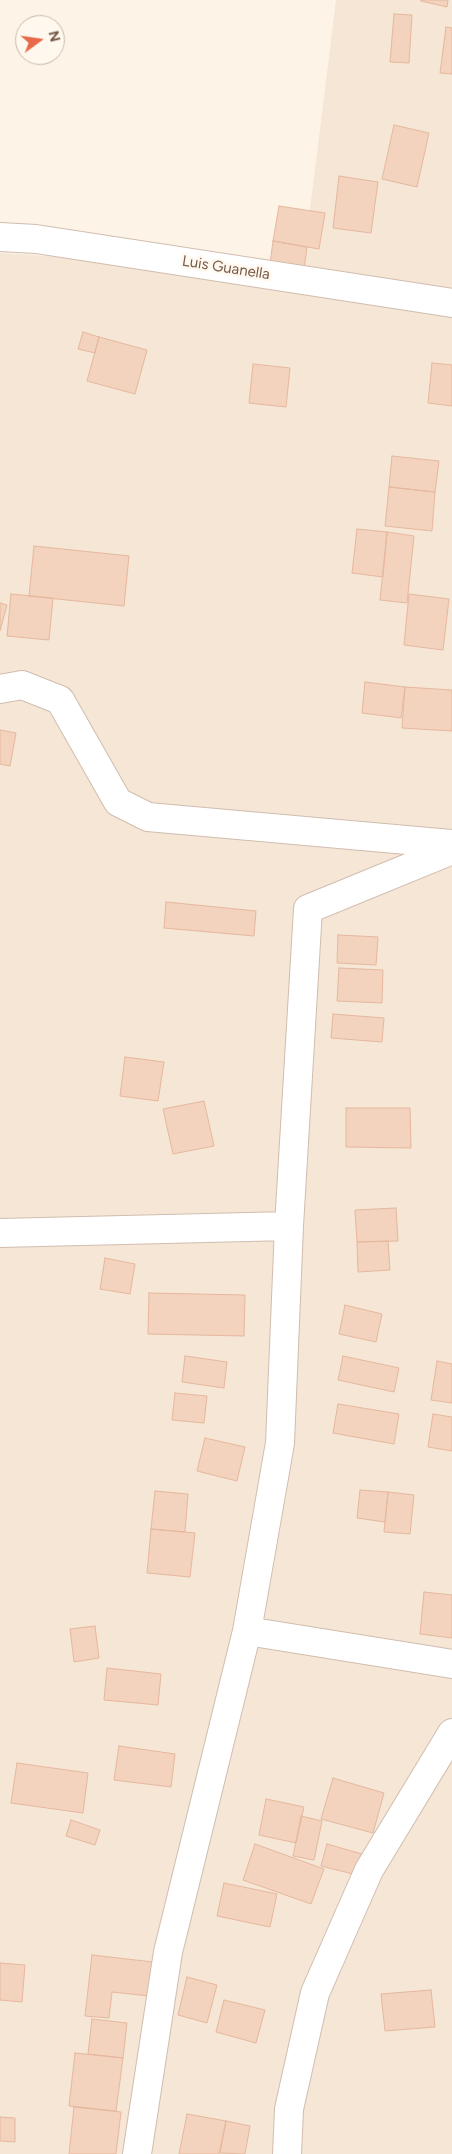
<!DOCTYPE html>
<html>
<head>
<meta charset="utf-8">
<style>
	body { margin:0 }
	#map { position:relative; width:452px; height:2154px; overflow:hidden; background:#fdf4e7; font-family:Figtree,sans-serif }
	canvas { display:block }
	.north { position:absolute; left:15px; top:15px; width:50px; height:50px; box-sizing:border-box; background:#fff8ee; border:1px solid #c9b8ac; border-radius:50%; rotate:76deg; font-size:14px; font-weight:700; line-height:20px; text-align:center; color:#77594a }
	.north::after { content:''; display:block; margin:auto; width:18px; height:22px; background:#e96a4a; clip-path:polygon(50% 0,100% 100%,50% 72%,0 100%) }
</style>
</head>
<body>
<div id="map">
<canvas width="452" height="2154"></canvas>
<div class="north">N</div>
</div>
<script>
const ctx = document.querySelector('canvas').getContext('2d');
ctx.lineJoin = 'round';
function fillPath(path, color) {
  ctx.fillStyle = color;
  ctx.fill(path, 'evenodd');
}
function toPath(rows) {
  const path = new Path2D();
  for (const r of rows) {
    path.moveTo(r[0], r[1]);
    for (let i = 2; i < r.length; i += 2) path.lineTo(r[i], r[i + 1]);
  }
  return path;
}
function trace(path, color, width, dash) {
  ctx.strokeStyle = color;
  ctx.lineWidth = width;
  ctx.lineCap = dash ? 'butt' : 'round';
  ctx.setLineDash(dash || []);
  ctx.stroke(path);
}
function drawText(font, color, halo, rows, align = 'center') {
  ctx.font = font + ' Figtree,sans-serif';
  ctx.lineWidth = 5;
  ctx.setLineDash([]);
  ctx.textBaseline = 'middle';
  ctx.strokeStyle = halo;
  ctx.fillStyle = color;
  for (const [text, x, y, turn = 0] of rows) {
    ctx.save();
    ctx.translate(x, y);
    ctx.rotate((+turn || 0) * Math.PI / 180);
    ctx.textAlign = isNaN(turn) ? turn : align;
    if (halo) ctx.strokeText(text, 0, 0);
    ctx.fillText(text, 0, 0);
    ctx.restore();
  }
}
fillPath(toPath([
	[336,0,452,0,452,2154,0,2154,0,253,108,260,300,290]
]), '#f5e6d5');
const building = toPath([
	[421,0,448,0,447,7,421,1,421,0],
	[394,14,412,15,409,63,390,62,394,14],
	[446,27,452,28,452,74,440,73,446,27],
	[394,125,429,133,417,187,382,179,394,125],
	[339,176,378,182,371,233,333,228,339,176],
	[279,206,325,213,319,249,273,241,279,206],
	[273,241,307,247,304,269,270,264,273,241],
	[83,332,99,337,95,353,78,349,83,332],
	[99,337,147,350,135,394,87,381,99,337],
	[432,363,452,365,452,406,428,403,432,363],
	[253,364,290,368,286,407,249,403,253,364],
	[392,456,439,461,435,492,389,487,392,456],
	[389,487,435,492,432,531,385,526,389,487],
	[357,529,387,532,383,577,352,573,357,529],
	[387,532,414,536,407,603,380,600,387,532],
	[34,546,129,556,124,606,29,596,34,546],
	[11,594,53,598,49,640,7,636,11,594],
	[409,594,449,599,443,650,404,645,409,594],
	[0,603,7,605,0,631,0,603],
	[365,682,405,687,401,718,362,713,365,682],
	[405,687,452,690,452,731,402,728,405,687],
	[0,730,16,733,10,766,0,764,0,730],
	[166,902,256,911,254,936,164,928,166,902],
	[338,935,378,937,376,965,337,963,338,935],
	[339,968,383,970,382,1003,337,1001,339,968],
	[333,1014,384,1018,382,1042,331,1038,333,1014],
	[125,1057,164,1062,158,1101,120,1096,125,1057],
	[204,1101,214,1146,173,1154,163,1109,204,1101],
	[346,1108,410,1108,411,1148,346,1147,346,1108],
	[396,1208,398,1241,357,1242,355,1210,396,1208],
	[388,1241,390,1270,358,1272,357,1242,388,1241],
	[105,1258,135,1264,130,1294,100,1289,105,1258],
	[149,1293,245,1295,244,1336,148,1334,149,1293],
	[345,1305,382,1314,376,1342,339,1334,345,1305],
	[185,1356,227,1362,224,1388,182,1382,185,1356],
	[343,1356,399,1368,394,1392,338,1380,343,1356],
	[437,1361,452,1364,452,1403,431,1400,437,1361],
	[175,1393,207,1396,204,1423,172,1420,175,1393],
	[338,1404,399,1414,394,1444,333,1433,338,1404],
	[433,1414,452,1417,452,1451,428,1447,433,1414],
	[205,1438,245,1447,237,1481,197,1471,205,1438],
	[360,1490,388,1492,385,1522,357,1518,360,1490],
	[155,1491,188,1494,185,1532,151,1529,155,1491],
	[388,1492,414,1495,410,1534,384,1532,388,1492],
	[151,1529,195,1533,190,1577,147,1573,151,1529],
	[424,1592,452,1595,452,1638,420,1634,424,1592],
	[95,1626,99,1658,74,1662,70,1629,95,1626],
	[107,1668,161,1674,158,1705,104,1700,107,1668],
	[119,1746,175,1754,171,1787,114,1780,119,1746],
	[17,1763,88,1773,83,1813,11,1803,17,1763],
	[333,1778,384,1793,373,1833,321,1819,333,1778],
	[266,1799,304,1807,296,1843,259,1835,266,1799],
	[301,1816,322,1821,314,1860,293,1856,301,1816],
	[71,1820,100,1830,95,1845,66,1836,71,1820],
	[255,1844,324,1869,311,1904,243,1880,255,1844],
	[327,1844,362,1854,357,1875,321,1866,327,1844],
	[224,1883,277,1894,270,1927,217,1916,224,1883],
	[92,1955,153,1962,149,1996,112,1992,109,2018,85,2016,92,1955],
	[0,1963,25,1965,22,2002,0,2000,0,1963],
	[187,1977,217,1985,207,2023,178,2015,187,1977],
	[431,1990,435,2027,385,2031,381,1994,431,1990],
	[224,2000,265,2010,256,2043,216,2032,224,2000],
	[92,2019,127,2023,123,2058,88,2054,92,2019],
	[75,2053,123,2058,116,2111,69,2106,75,2053],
	[74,2107,121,2112,116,2154,69,2154,74,2107],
	[187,2114,226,2121,219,2154,179,2154,187,2114],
	[0,2117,15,2118,15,2142,0,2141,0,2117],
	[226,2121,250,2126,245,2154,220,2153,226,2121]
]);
fillPath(building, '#f3d2be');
trace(building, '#e6b89e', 1);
const minor = toPath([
	[0,237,36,239,452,303],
	[0,689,22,685,60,700,118,802,148,817,452,844],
	[0,1233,289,1226],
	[247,1631,452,1664],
	[137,2154,168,1952,247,1631,280,1443,289,1226,308,909,452,850],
	[287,2154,289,2109,315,1993,369,1870,452,1733]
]);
trace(minor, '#d1bdaf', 30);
trace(minor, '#fff', 28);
drawText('15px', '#77594a', '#fff8ee', [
	["Luis Guanella",226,268,9]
]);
</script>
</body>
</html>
